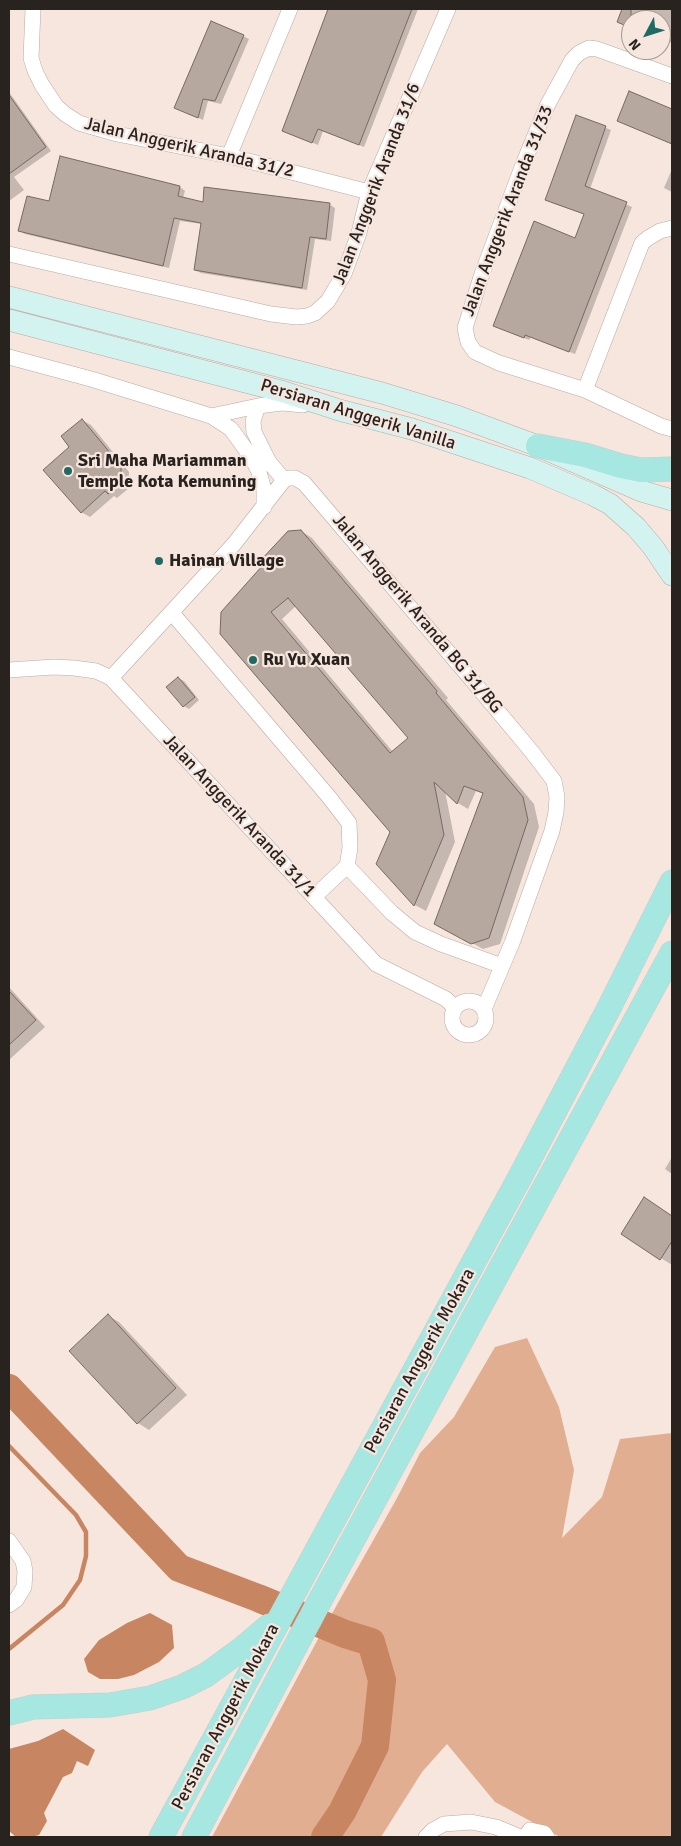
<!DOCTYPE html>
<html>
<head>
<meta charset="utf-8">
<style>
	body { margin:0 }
	#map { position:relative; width:681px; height:1846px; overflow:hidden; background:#f6e6de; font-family:Signika,sans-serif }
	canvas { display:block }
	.frame { position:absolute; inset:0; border:10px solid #292320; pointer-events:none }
	.north { position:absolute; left:621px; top:10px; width:50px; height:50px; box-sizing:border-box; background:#f6e6de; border:1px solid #a49892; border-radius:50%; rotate:230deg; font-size:14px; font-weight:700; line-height:20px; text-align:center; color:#292320 }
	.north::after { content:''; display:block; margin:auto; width:18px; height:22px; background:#206a64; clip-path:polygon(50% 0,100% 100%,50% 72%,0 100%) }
</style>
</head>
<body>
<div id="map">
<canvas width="681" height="1846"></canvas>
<div class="frame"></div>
<div class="north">N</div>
</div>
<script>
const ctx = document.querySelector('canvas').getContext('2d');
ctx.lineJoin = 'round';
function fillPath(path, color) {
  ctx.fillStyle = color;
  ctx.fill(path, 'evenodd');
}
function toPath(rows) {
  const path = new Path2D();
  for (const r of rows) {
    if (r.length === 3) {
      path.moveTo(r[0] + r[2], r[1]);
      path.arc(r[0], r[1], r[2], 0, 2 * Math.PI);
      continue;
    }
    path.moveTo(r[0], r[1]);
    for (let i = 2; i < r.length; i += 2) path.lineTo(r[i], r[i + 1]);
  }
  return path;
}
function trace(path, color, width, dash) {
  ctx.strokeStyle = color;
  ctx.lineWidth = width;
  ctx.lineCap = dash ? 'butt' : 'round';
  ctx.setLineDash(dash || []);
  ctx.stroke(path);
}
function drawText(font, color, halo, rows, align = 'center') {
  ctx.font = font + ' Signika,sans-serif';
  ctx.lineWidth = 4.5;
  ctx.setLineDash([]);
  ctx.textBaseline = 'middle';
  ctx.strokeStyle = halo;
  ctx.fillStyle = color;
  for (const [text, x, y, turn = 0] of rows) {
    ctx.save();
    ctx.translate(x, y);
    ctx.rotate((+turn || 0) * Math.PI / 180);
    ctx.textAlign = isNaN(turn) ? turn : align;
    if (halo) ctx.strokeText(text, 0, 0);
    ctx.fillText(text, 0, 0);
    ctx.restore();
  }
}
fillPath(toPath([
	[527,1338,559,1407,574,1470,562,1538,602,1497,620,1439,672,1433,672,1837,560,1837,495,1802,447,1744,422,1772,381,1837,212,1837,325,1626,397,1498,420,1453,454,1417,495,1347]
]), '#e2ae92');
fillPath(toPath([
	[150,1613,172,1625,174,1648,159,1662,134,1675,118,1679,100,1679,88,1672,84,1659,99,1640,127,1623],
	[63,1729,95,1750,88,1766,77,1761,72,1773,63,1777,44,1813,47,1821,39,1835,31,1837,16,1837,9,1831,9,1749,38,1741]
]), '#c88561');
fillPath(toPath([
	[329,9,418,9,364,147,323,131,318,145,283,130],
	[623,9,672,9,672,43,661,39,661,20,618,22],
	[243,36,249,39,221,104,208,101,203,120,181,110],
	[9,92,51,151,14,177,24,190,9,201],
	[577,117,611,130,590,189,632,207,575,354,531,337,529,340,500,328,576,239,586,215,552,203],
	[672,169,672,192,664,188],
	[180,187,185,191,183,198,204,204,206,188,330,205,335,208,331,241,315,239,307,290,201,273,195,270,202,224,180,221,169,268,25,234,20,231,50,202],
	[82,420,91,425,129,472,129,488,117,498,114,496,90,517,81,512,71,447],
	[301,531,312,538,448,698,446,700,534,804,539,827,500,944,483,949,436,923,484,794,476,791,468,809,458,803,445,791,455,842,426,911,415,905,378,863,391,831,221,633],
	[296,606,409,738,393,752,282,619],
	[178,678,184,681,199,700,189,709,184,706],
	[9,987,45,1027,9,1060],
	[672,1157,672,1174,665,1169],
	[656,1206,672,1216,672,1265,622,1234],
	[108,1316,119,1322,187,1395,149,1430,138,1423,71,1351]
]), '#0003');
trace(toPath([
	[9,1446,76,1515,86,1532,86,1556,80,1580,63,1605,9,1649]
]), '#c88561', 4.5);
trace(toPath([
	[9,1388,179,1568,258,1598,345,1634,371,1642,382,1680,375,1746,342,1812,325,1837]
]), '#c88561', 28);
const building = toPath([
	[328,9,412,9,359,145,318,129,312,143,282,131,328,9],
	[622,9,631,9,631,28,617,22,622,9],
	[211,21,244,35,215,101,203,99,198,118,174,108,211,21],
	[629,91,672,109,672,144,617,121,629,91],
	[9,95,46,147,9,174,9,95],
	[576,115,606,126,585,186,627,202,569,352,525,335,524,338,493,326,534,221,575,238,584,214,545,200,576,115],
	[60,156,180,186,178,196,203,202,204,187,330,203,326,239,310,237,302,288,194,270,201,223,174,218,163,266,18,231,27,196,49,201,60,156],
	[82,419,121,466,121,483,108,494,105,491,81,513,43,470,69,447,61,436,82,419],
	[301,530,437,691,436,693,523,797,528,820,489,938,471,944,434,924,483,793,464,786,457,804,434,782,444,835,414,906,376,864,390,832,220,634,221,612,263,565,260,561,288,531,301,530],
	[288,598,408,738,390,753,271,612,288,598],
	[178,677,195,697,183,707,166,687,178,677],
	[9,991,36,1020,9,1045,9,991],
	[644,1197,672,1216,672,1241,660,1260,621,1234,644,1197],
	[108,1314,176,1388,137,1424,69,1351,108,1314]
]);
fillPath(building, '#b6a79f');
trace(building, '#776861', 1);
const street = toPath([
	[33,9,31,58,35,71,42,85,56,106,65,114,79,123,117,134,229,156,369,192],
	[672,76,597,49,589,48,579,53,572,60,548,104,524,162,482,274,465,328,468,342,475,352,499,363,585,390,661,426,672,429],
	[229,156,290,9],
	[9,254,271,314,296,317,307,316,315,313,328,301,344,274,359,233,369,192,448,9],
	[9,357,91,379,211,416,258,406,282,403,303,405],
	[585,390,642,243,648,238,660,231,672,228],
	[258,406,253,421,254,432,269,462,284,480],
	[211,416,231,429,252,458,259,472,264,490,264,507],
	[172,613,329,797,349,823,350,848,347,866,392,913,415,932,441,944,502,966],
	[9,670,54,667,74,668,96,671,111,678,376,964,446,999,455,1008],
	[111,678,234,544,284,480,289,478,295,478,304,483,472,680,532,752,554,781,557,797,556,812,552,831,512,943,484,1009],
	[314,897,347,866],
	[469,1018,17],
	[9,1541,23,1561,25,1571,24,1587,16,1600,9,1605],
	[426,1837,433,1830,444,1824,471,1822,496,1827,520,1837],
	[525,1837,530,1830,544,1833,547,1837]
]);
const secondary = toPath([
	[9,297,382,393,457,416,538,446,641,491,672,500],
	[9,320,284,392,339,410,412,429,530,468,593,495,610,504,636,527,653,547,672,575]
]);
const primary = toPath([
	[538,446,585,455,621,466,641,470,672,469],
	[9,1713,33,1707,110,1705,150,1698,182,1687,206,1675,243,1648,269,1626],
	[161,1837,520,1177,609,1008,672,882],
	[194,1837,318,1604,672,953]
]);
trace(street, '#b9aaa2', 16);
trace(secondary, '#b9aaa2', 22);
trace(primary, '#cccac9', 25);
trace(street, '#fff', 15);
trace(secondary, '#d3f3f0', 21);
trace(primary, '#a7e7e1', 24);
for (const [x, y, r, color] of [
	[68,471,5,"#206a64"],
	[159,561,5,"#206a64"],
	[253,660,5,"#206a64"]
]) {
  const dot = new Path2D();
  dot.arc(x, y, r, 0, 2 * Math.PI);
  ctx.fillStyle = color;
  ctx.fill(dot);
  trace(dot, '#f6e6de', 2);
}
drawText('18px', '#292320', '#f6e6de', [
	["Jalan Anggerik Aranda 31/2",189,148,13],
	["Jalan Anggerik Aranda 31/6",377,184,-69],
	["Jalan Anggerik Aranda 31/33",508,211,-69],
	["Persiaran Anggerik Vanilla",358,415,17],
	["Jalan Anggerik Aranda BG 31/BG",417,614,50],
	["Jalan Anggerik Aranda 31/1",239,816,47],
	["Persiaran Anggerik Mokara",420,1361,-61],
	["Persiaran Anggerik Mokara",226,1717,-62]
]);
drawText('bold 18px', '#292320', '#f6e6de', [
	["Sri Maha Mariamman",78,461],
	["Temple Kota Kemuning",78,482],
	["Hainan Village",169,561],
	["Ru Yu Xuan",263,660]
], 'left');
</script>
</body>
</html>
